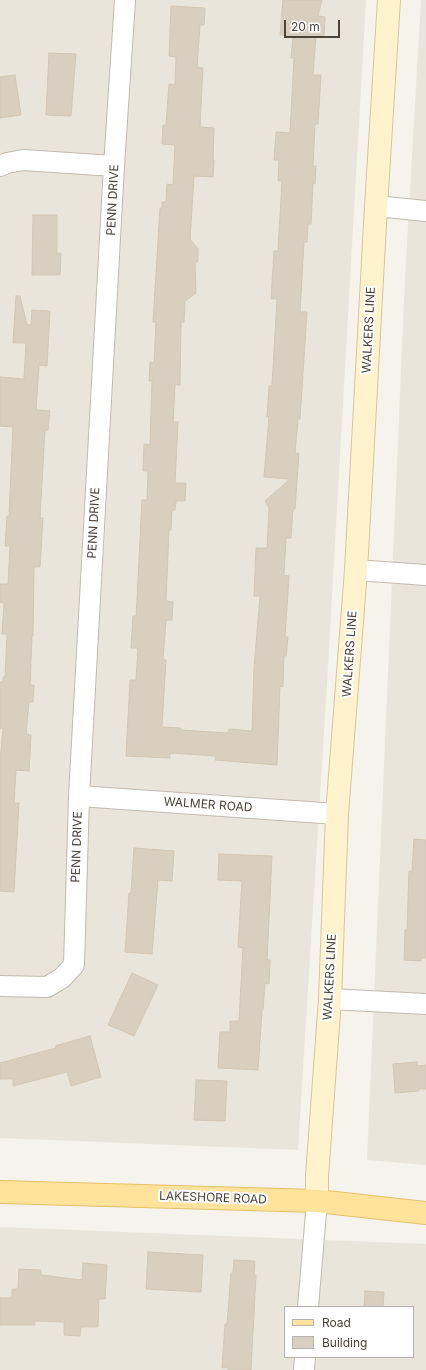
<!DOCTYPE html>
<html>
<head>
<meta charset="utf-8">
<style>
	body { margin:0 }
	#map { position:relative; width:426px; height:1370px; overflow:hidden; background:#f6f3ec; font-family:Inter,sans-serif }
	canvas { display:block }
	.legend { position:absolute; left:284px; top:1306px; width:130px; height:52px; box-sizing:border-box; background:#fff; border:1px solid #b7b4b0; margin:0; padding:5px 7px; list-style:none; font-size:12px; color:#4b4439 }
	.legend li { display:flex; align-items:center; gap:8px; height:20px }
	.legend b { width:20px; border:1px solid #b7b4b0 }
	.scale { position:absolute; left:284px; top:20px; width:56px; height:18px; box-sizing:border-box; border:2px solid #4b4439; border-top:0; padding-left:5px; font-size:12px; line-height:14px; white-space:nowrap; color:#4b4439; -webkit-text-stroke:3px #fff; paint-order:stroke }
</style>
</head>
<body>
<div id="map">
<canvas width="426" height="1370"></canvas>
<ul class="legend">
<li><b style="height:5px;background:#ffe39c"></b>Road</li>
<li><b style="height:11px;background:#d8cfc1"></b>Building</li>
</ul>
<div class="scale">20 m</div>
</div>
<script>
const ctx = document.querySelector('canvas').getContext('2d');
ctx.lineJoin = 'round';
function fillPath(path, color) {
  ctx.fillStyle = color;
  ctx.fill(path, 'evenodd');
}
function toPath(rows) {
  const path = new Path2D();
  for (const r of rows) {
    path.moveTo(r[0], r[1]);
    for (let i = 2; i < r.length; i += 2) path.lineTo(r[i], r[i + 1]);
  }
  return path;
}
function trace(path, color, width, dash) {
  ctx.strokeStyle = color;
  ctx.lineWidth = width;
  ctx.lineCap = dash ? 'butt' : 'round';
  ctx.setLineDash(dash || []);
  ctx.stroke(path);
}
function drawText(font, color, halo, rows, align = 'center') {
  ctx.font = font + ' Inter,sans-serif';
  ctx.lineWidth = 4;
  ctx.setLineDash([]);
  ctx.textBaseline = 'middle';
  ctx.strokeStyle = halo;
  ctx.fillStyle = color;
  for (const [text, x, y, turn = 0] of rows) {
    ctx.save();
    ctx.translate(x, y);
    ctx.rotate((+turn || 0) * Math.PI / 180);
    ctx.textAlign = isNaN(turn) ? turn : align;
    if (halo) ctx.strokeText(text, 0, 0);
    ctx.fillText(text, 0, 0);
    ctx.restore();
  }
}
fillPath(toPath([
	[0,0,366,0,327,684,298,1150,0,1138],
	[421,0,426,0,426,1165,367,1160,405,278],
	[0,1227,426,1244,426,1370,0,1370],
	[285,1307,413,1307,413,1357,285,1357]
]), '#eae5da');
const building = toPath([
	[283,0,322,0,318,16,325,17,324,37,316,36,313,75,321,75,318,124,315,124,313,166,316,166,315,184,313,183,311,224,308,224,307,242,304,242,300,312,307,312,300,419,298,419,295,453,299,453,295,509,293,509,291,538,286,538,284,575,289,576,285,637,288,637,286,656,284,656,283,687,280,686,277,765,215,760,216,756,170,753,170,758,126,756,130,680,136,680,138,648,131,648,133,616,136,616,137,600,142,500,147,500,148,471,143,471,144,444,150,445,152,381,149,381,150,362,154,363,156,322,153,322,160,208,162,208,162,202,166,202,167,184,173,185,175,145,162,144,163,125,166,125,169,84,175,85,176,57,169,56,171,6,205,8,204,25,200,25,197,67,203,68,200,127,214,128,213,160,214,160,213,177,194,176,190,239,198,249,198,261,195,263,196,293,185,301,184,322,181,322,180,385,175,385,173,422,178,422,175,483,186,483,185,501,176,501,175,510,172,510,171,530,169,530,166,601,173,602,172,620,166,620,163,660,166,660,162,727,181,728,181,730,228,733,229,729,252,731,254,668,260,596,254,596,256,548,267,548,269,508,265,501,290,479,264,477,269,417,267,417,269,386,272,386,277,299,271,299,274,251,278,251,282,181,278,181,279,160,274,160,276,132,290,133,294,58,291,58,293,36,280,35,283,0],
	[49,53,76,54,71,116,46,115,49,53],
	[15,75,21,115,0,118,0,77,15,75],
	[33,215,57,215,57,253,61,253,60,275,32,275,33,215],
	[16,296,20,296,27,325,31,325,32,310,50,311,47,366,39,365,36,410,50,411,48,430,45,430,40,518,43,518,40,567,34,567,33,636,32,636,30,685,34,685,33,702,29,702,26,734,31,735,29,771,16,770,14,803,19,803,14,892,0,891,0,763,3,728,0,728,0,682,3,682,3,677,5,677,7,634,2,634,4,603,0,602,0,584,8,584,10,546,5,546,7,516,9,516,13,427,0,426,0,377,24,379,26,343,13,343,16,296],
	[414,839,426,840,426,958,421,958,421,961,404,960,405,930,407,930,409,871,412,871,414,839],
	[134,848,174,851,172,881,158,880,152,954,125,952,129,893,131,893,134,848],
	[219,854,272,856,267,960,270,960,269,984,265,983,263,1010,262,1010,258,1070,218,1068,220,1032,230,1032,230,1021,239,1021,243,948,238,947,242,881,218,880,219,854],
	[132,973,158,985,134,1036,108,1025,132,973],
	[90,1036,101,1077,71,1086,67,1072,13,1086,13,1079,0,1079,0,1063,56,1048,55,1046,90,1036],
	[417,1062,417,1066,426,1065,426,1089,419,1089,419,1091,395,1093,393,1064,417,1062],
	[196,1080,227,1081,225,1121,194,1120,196,1080],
	[148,1252,203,1255,201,1292,146,1289,148,1252],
	[234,1260,255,1261,254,1275,256,1275,251,1370,228,1370,228,1368,222,1368,225,1324,227,1324,231,1273,233,1273,234,1260],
	[83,1263,107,1265,105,1299,99,1299,98,1327,81,1327,80,1336,64,1335,64,1322,35,1321,35,1325,0,1325,0,1298,12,1298,12,1289,18,1289,19,1269,41,1270,41,1275,82,1280,83,1263],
	[365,1291,384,1292,383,1307,364,1307,365,1291]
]);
fillPath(building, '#d8cfc1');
trace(building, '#d3c7b4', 1);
const street = toPath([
	[0,166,7,163,23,160,114,166],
	[376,206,426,211],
	[356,570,426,575],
	[79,796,337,814],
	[0,986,47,987,62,978,74,965,79,796,114,166,125,0],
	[330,999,426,1004],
	[308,1307,317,1201],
	[304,1370,305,1357]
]);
const secondary = toPath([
	[317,1201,317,1176,330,999,337,814,356,570,376,206,389,0]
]);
const primary = toPath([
	[0,1192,317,1201,426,1213]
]);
trace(street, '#c2bbae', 22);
trace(secondary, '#d6c79b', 24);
trace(primary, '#e6c16a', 24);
trace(street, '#fff', 20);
trace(secondary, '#fff3cd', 22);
trace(primary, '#ffe39c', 22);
drawText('12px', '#4b4439', '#fff', [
	["PENN DRIVE",113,200,-87],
	["WALKERS LINE",369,330,-87],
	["PENN DRIVE",94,523,-87],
	["WALKERS LINE",350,654,-86],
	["WALMER ROAD",208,805,4],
	["PENN DRIVE",77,847,-88],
	["WALKERS LINE",330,977,-87],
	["LAKESHORE ROAD",213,1198,2]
]);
</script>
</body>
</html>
